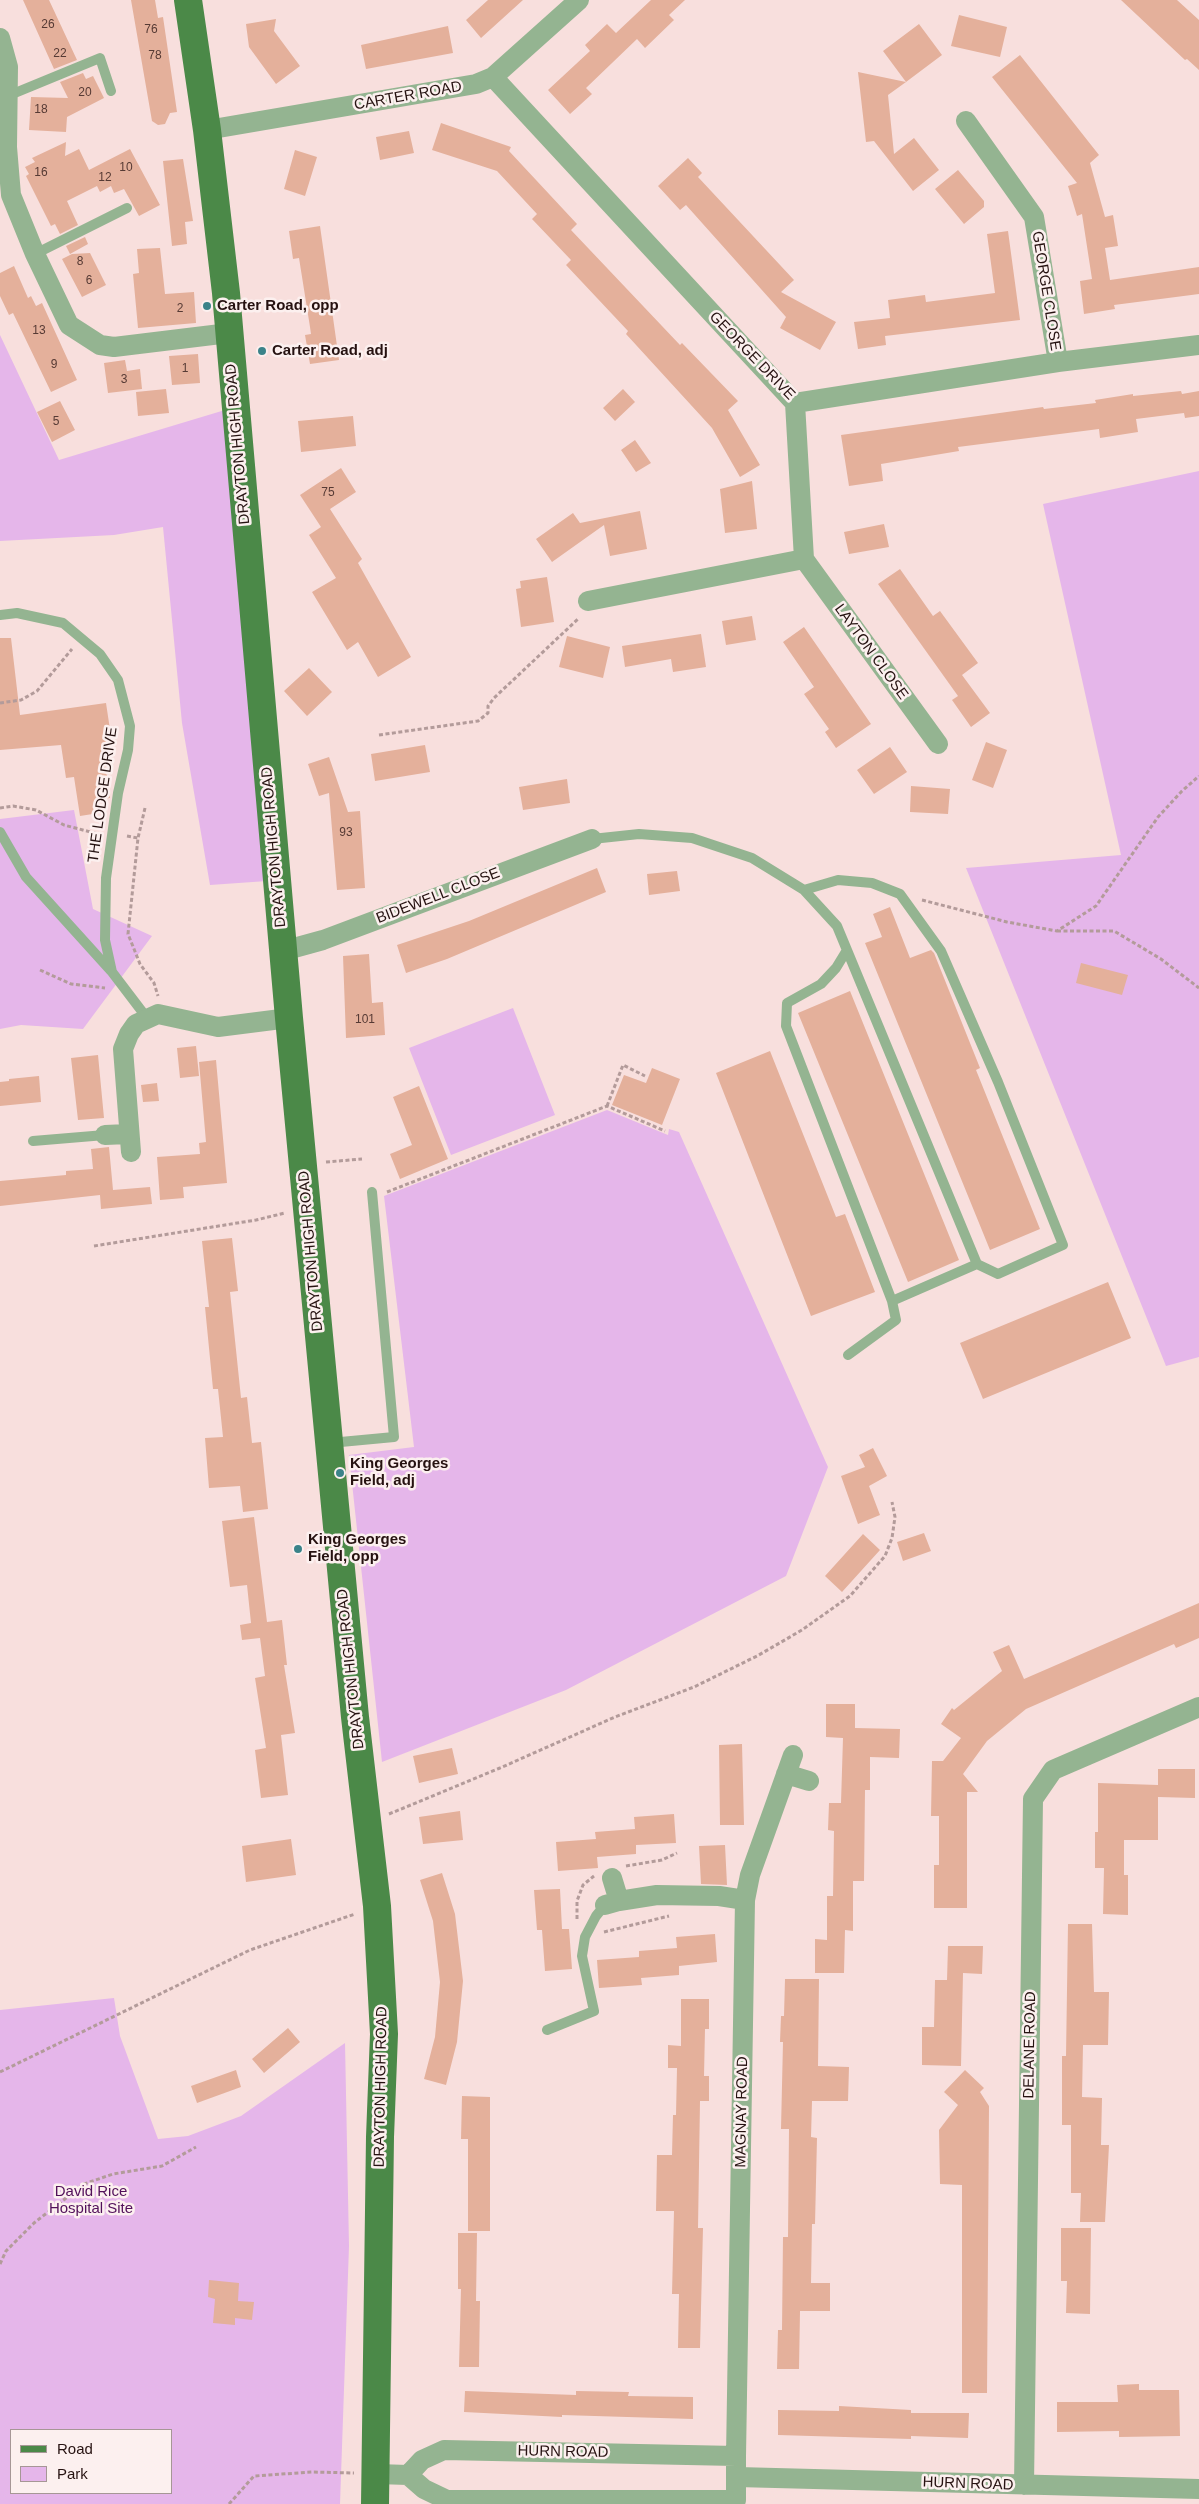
<!DOCTYPE html>
<html>
<head>
<meta charset="utf-8">
<style>
	body { margin:0 }
	#map { position:relative; width:1199px; height:2504px; overflow:hidden; background:#f8dfdd; font-family:Arial,sans-serif }
	canvas { display:block }
	.legend { position:absolute; left:10px; top:2429px; width:162px; height:65px; box-sizing:border-box; background:#fcf0ef; border:1px solid #a69796; margin:0; padding:6px 9px; list-style:none; font-size:15px; color:#261211 }
	.legend li { display:flex; align-items:center; gap:10px; height:25px }
	.legend b { width:25px; border:1px solid #a69796 }
</style>
</head>
<body>
<div id="map">
<canvas width="1199" height="2504"></canvas>
<ul class="legend">
<li><b style="height:6px;background:#4b8948"></b>Road</li>
<li><b style="height:14px;background:#e5b6ea"></b>Park</li>
</ul>
</div>
<script>
const ctx = document.querySelector('canvas').getContext('2d');
ctx.lineJoin = 'round';
function fillPath(path, color) {
  ctx.fillStyle = color;
  ctx.fill(path, 'evenodd');
}
function toPath(rows) {
  const path = new Path2D();
  for (const r of rows) {
    path.moveTo(r[0], r[1]);
    for (let i = 2; i < r.length; i += 2) path.lineTo(r[i], r[i + 1]);
  }
  return path;
}
function trace(path, color, width, dash) {
  ctx.strokeStyle = color;
  ctx.lineWidth = width;
  ctx.lineCap = dash ? 'butt' : 'round';
  ctx.setLineDash(dash || []);
  ctx.stroke(path);
}
function drawText(font, color, halo, rows, align = 'center') {
  ctx.font = font + ' Arial,sans-serif';
  ctx.lineWidth = 5;
  ctx.setLineDash([]);
  ctx.textBaseline = 'middle';
  ctx.strokeStyle = halo;
  ctx.fillStyle = color;
  for (const [text, x, y, turn = 0] of rows) {
    ctx.save();
    ctx.translate(x, y);
    ctx.rotate((+turn || 0) * Math.PI / 180);
    ctx.textAlign = isNaN(turn) ? turn : align;
    if (halo) ctx.strokeText(text, 0, 0);
    ctx.fillText(text, 0, 0);
    ctx.restore();
  }
}
fillPath(toPath([
	[0,335,59,460,225,410,267,881,210,885,182,723,163,527,114,535,0,541],
	[1199,471,1199,1357,1166,1366,966,868,1121,855,1043,504],
	[74,810,93,909,152,936,83,1029,21,1025,0,1029,0,819],
	[513,1008,555,1115,451,1155,409,1048],
	[607,1110,668,1135,669,1129,679,1132,828,1467,786,1576,566,1690,382,1762,349,1455,414,1447,384,1196],
	[114,1998,120,2036,158,2139,188,2136,241,2116,345,2043,349,2246,340,2504,0,2504,0,2010],
	[11,2430,171,2430,171,2493,11,2493]
]), '#e5b6ea');
fillPath(toPath([
	[23,0,49,0,77,60,54,69],
	[131,0,155,0,158,18,163,17,177,112,170,113,165,124,158,125,152,121],
	[488,0,523,0,481,38,466,20],
	[651,0,685,0,669,15,674,20,645,48,637,39,586,88,592,94,570,114,548,90,590,51,585,45,607,24,616,33],
	[1121,0,1177,0,1199,20,1199,70,1187,59,1185,60],
	[959,15,1007,27,1000,57,951,46],
	[276,19,274,31,300,66,276,84,249,47,246,24],
	[919,24,942,55,906,82,883,51],
	[448,26,453,53,366,69,361,45],
	[1020,55,1099,155,1090,163,1105,217,1113,215,1118,246,1105,248,1110,280,1199,267,1199,294,1114,305,1115,309,1084,314,1080,281,1092,279,1082,214,1077,216,1068,186,1077,183,992,77],
	[858,72,906,82,888,95,894,154,914,138,939,170,913,191,874,141,866,142],
	[83,73,86,79,93,76,104,98,67,117,66,132,29,130,31,97,68,98,60,82],
	[441,123,511,147,509,151,577,224,571,230,680,345,682,343,738,401,728,410,760,465,740,477,712,428,626,334,628,331,566,265,571,260,532,219,537,214,497,171,432,150],
	[409,131,414,153,380,160,376,137],
	[66,142,65,156,79,149,89,170,130,149,160,205,139,216,124,189,114,193,111,186,100,192,97,186,67,201,78,225,60,234,55,224,51,226,26,176,29,174,25,167,35,162,32,158],
	[295,150,317,157,305,196,284,189],
	[688,158,702,173,698,177,794,280,781,292,836,322,820,350,780,328,786,317,686,205,680,210,658,186],
	[183,159,193,221,185,222,187,244,172,246,163,161],
	[958,170,984,201,984,207,964,224,935,189],
	[320,226,339,360,310,364,305,335,311,334,310,327,299,258,293,259,289,231],
	[1008,231,1020,320,885,336,886,345,858,349,854,322,890,318,888,300,925,295,926,302,995,293,987,234],
	[85,237,88,244,70,254,66,246],
	[160,248,165,294,194,292,196,323,138,328,133,274,139,273,137,249],
	[90,253,106,285,82,297,62,259,72,254],
	[14,266,28,298,31,296,36,306,42,303,77,380,51,392,13,313,9,315,0,296,0,273],
	[198,354,200,383,172,385,169,356],
	[125,360,127,371,140,369,142,389,108,393,104,363],
	[166,389,169,413,138,416,136,392],
	[623,389,635,402,615,421,603,408],
	[1181,391,1182,394,1199,391,1199,416,1185,418,1184,413,1136,419,1138,432,1100,438,1099,429,958,447,959,451,881,464,883,481,849,486,841,435,1043,407,1044,409,1096,403,1095,400,1133,394,1133,396],
	[60,401,75,430,52,442,37,412],
	[353,416,356,446,301,452,298,421],
	[635,440,651,463,636,472,621,450],
	[341,468,356,492,330,509,362,559,358,563,411,657,378,677,358,642,347,650,312,592,336,578,309,535,321,527,300,495],
	[752,481,757,529,725,533,720,489],
	[640,511,647,549,610,556,604,525,552,562,536,539,573,513,580,523],
	[884,524,889,547,849,554,844,532],
	[900,569,933,616,940,611,978,663,962,675,990,713,971,727,952,700,958,696,878,584],
	[547,577,554,622,521,627,516,589,521,588,520,581],
	[752,616,756,640,726,645,722,621],
	[804,627,871,724,836,748,825,732,829,729,804,694,814,687,783,642],
	[701,634,706,667,673,672,671,659,625,667,622,646],
	[567,636,610,647,603,678,559,667],
	[0,638,11,638,20,715,106,703,112,743,102,745,110,798,97,800,99,813,80,816,74,777,66,778,61,745,0,750],
	[309,668,332,692,307,716,284,691],
	[986,742,1007,750,993,788,972,780],
	[425,745,430,772,375,781,371,754],
	[890,747,907,772,874,794,857,770],
	[329,757,348,812,360,811,365,888,337,890,329,793,319,796,308,764],
	[567,779,570,803,523,810,519,787],
	[911,786,950,789,948,814,910,812],
	[597,868,606,892,447,959,406,973,397,945,469,921],
	[677,871,680,891,649,895,647,874],
	[890,907,910,958,931,950,934,953,980,1068,976,1070,1040,1229,990,1250,865,943,882,937,873,914],
	[369,954,372,1003,383,1002,385,1035,346,1038,343,956],
	[1081,963,1128,975,1122,995,1076,983],
	[850,991,959,1260,908,1282,798,1013],
	[196,1046,199,1076,180,1078,177,1048],
	[770,1051,836,1217,845,1214,875,1292,811,1316,716,1073],
	[98,1055,104,1118,78,1120,71,1058],
	[216,1060,227,1183,183,1187,184,1198,160,1200,157,1157,200,1154,199,1143,206,1142,199,1062],
	[652,1068,680,1079,662,1125,612,1105,624,1075,646,1083],
	[39,1076,41,1102,0,1106,0,1082,9,1081,9,1079],
	[157,1083,159,1101,143,1102,141,1085],
	[419,1086,448,1159,400,1179,390,1154,412,1145,393,1097],
	[109,1147,113,1190,150,1187,152,1204,101,1209,100,1195,0,1206,0,1181,66,1175,66,1171,93,1169,91,1149],
	[232,1238,238,1291,230,1292,241,1398,247,1397,252,1443,261,1442,268,1509,243,1512,240,1486,209,1488,205,1438,223,1437,218,1389,213,1389,205,1307,209,1307,202,1241],
	[1108,1282,1131,1338,983,1399,960,1343],
	[873,1448,887,1476,869,1486,880,1515,858,1524,841,1476,865,1467,859,1455],
	[254,1517,267,1622,282,1620,287,1665,284,1665,295,1733,281,1735,288,1795,261,1798,255,1750,266,1748,255,1678,265,1676,260,1638,242,1640,240,1625,251,1623,247,1585,230,1587,222,1521],
	[924,1533,931,1551,903,1561,897,1542],
	[863,1534,880,1550,842,1592,825,1576],
	[1199,1603,1199,1638,1176,1648,1174,1644,1026,1709,987,1741,963,1774,978,1792,967,1792,967,1908,934,1908,934,1865,939,1865,939,1816,931,1816,932,1761,943,1761,961,1738,941,1724,952,1708,954,1710,1002,1671,993,1652,1009,1645,1024,1679],
	[826,1704,855,1704,855,1728,900,1729,899,1758,870,1757,870,1790,865,1790,864,1881,853,1881,853,1931,845,1930,844,1973,815,1973,815,1939,827,1940,827,1896,833,1896,834,1831,828,1830,829,1803,841,1803,843,1738,826,1737],
	[742,1744,744,1825,720,1825,719,1745],
	[452,1748,458,1774,419,1783,413,1756],
	[1158,1769,1195,1769,1195,1798,1158,1797,1158,1840,1124,1840,1124,1875,1128,1875,1128,1915,1103,1914,1104,1868,1095,1868,1095,1832,1098,1832,1098,1783,1158,1785],
	[460,1811,463,1840,423,1844,419,1817],
	[674,1814,676,1843,636,1845,636,1854,597,1857,598,1868,558,1871,556,1842,596,1839,595,1832,635,1829,634,1817],
	[291,1839,296,1875,246,1882,242,1846],
	[725,1845,727,1885,701,1884,699,1846],
	[442,1873,455,1914,463,1981,457,2042,446,2085,424,2079,435,2037,440,1982,433,1921,420,1880],
	[560,1889,562,1929,569,1929,572,1969,545,1971,542,1930,537,1930,534,1890],
	[1068,1924,1092,1924,1094,1992,1109,1992,1108,2045,1083,2045,1082,2097,1102,2098,1101,2145,1109,2145,1105,2222,1080,2222,1081,2193,1071,2193,1071,2125,1062,2125,1062,2056,1066,2056],
	[715,1934,717,1962,679,1966,679,1975,641,1978,642,1985,599,1988,597,1960,639,1957,639,1951,677,1948,676,1937],
	[948,1946,983,1946,982,1974,963,1973,961,2066,922,2065,922,2027,934,2027,935,1980,947,1980],
	[785,1979,819,1979,818,2066,849,2067,848,2101,812,2101,811,2137,817,2138,815,2224,812,2224,811,2283,830,2283,830,2311,800,2311,799,2369,777,2369,778,2330,782,2330,783,2237,788,2237,789,2129,781,2129,783,2042,780,2042,781,2016,784,2016],
	[681,1999,709,1999,709,2029,705,2029,704,2076,709,2076,709,2101,700,2101,698,2228,703,2228,700,2348,678,2348,679,2294,672,2294,674,2211,656,2211,657,2155,672,2155,673,2115,676,2115,677,2068,668,2068,668,2045,681,2046],
	[288,2028,300,2042,264,2073,252,2059],
	[236,2070,241,2087,197,2103,191,2086],
	[965,2070,984,2088,980,2092,989,2106,987,2393,962,2393,962,2185,940,2184,939,2130,958,2105,944,2092],
	[462,2096,490,2097,490,2231,468,2231,468,2139,461,2139],
	[1061,2228,1091,2228,1090,2314,1066,2313,1067,2281,1061,2281],
	[458,2233,477,2233,476,2301,480,2301,479,2367,459,2367,461,2289,458,2289],
	[209,2280,239,2283,238,2301,254,2302,252,2320,235,2318,235,2325,213,2323,215,2299,208,2297],
	[1139,2384,1139,2390,1179,2390,1180,2436,1119,2437,1119,2431,1057,2432,1057,2402,1118,2402,1117,2385],
	[465,2391,576,2395,576,2391,629,2392,628,2396,693,2397,693,2419,562,2415,562,2417,464,2412],
	[839,2406,911,2410,911,2413,969,2413,968,2438,911,2436,911,2439,778,2435,778,2410,839,2411]
]), '#e4b09b');
trace(toPath([
	[0,703,21,700,37,691,72,649],
	[379,735,478,721,488,713,488,706,494,698,579,618],
	[0,808,13,806,36,810,64,825,98,834],
	[145,808,138,838,128,934,140,964,154,983,158,996],
	[127,836,138,838],
	[922,900,1007,922,1057,931,1096,906,1158,817,1182,791,1199,776],
	[1057,931,1114,931,1161,959,1199,988],
	[40,970,71,984,105,988],
	[607,1106,623,1065,645,1076],
	[326,1162,362,1159],
	[387,1192,607,1106,665,1131],
	[94,1246,256,1220,285,1213],
	[389,1814,500,1768,615,1717,694,1687,757,1656,802,1630,850,1596,885,1556,892,1538,895,1517,892,1502],
	[626,1866,662,1860,677,1853],
	[577,1919,577,1901,583,1885,594,1876],
	[604,1932,669,1916],
	[0,2072,250,1950,355,1914],
	[0,2264,6,2251,34,2223,84,2184,113,2174,162,2166,196,2147],
	[229,2504,254,2476,312,2472,354,2473]
]), '#b39b9a', 3, [4, 2.5]);
trace(toPath([
	[10,95,100,58,111,91],
	[35,254,127,208],
	[0,615,17,613,63,623,100,654,118,680,130,726,128,750,118,793,106,878,105,940,112,972,147,1018],
	[0,832,26,877,111,971],
	[592,839,639,834,692,838,752,858,804,890,837,926,977,1264,892,1301,786,1026,787,1003,821,984,836,968,847,950],
	[804,890,838,880,872,883,900,894,941,951,998,1082,1063,1245,998,1274,977,1264],
	[33,1141,105,1135],
	[848,1355,896,1320,892,1301],
	[330,1443,394,1437,372,1192],
	[547,2030,594,2011,582,1956,585,1937,596,1916,605,1905]
]), '#94b491', 10);
trace(toPath([
	[0,38,8,67,7,147,11,195,35,254,69,325,100,345,114,347,229,333],
	[493,77,795,403,1058,362,1199,345],
	[966,121,1034,217,1058,362],
	[207,130,476,84,493,77,579,0],
	[795,403,804,559],
	[588,601,804,559,938,744],
	[283,951,323,940,592,839],
	[105,1135,128,1134],
	[131,1152,123,1049,129,1034,136,1024,158,1014,218,1027,289,1018],
	[786,1774,809,1781],
	[612,1878,619,1901],
	[605,1905,619,1901,657,1895,719,1896,745,1900],
	[736,2456,745,1900,750,1875,793,1755],
	[377,2474,408,2475,424,2489,447,2500,736,2500,736,2456,444,2450,422,2460,408,2475],
	[737,2477,1199,2489],
	[1024,2485,1033,1799,1053,1770,1199,1707]
]), '#94b491', 20);
trace(toPath([
	[188,0,207,130,226,293,289,1018,355,1717,377,1906,384,2034,380,2137,375,2504]
]), '#4b8948', 28);
for (const [x, y, r, color] of [
	[207,306,5,"#3b8389"],
	[262,351,5,"#3b8389"],
	[340,1473,5,"#3b8389"],
	[298,1549,5,"#3b8389"]
]) {
  const dot = new Path2D();
  dot.arc(x, y, r, 0, 2 * Math.PI);
  ctx.fillStyle = color;
  ctx.fill(dot);
  trace(dot, '#fcf0ef', 2);
}
drawText('12px', '#563a34', null, [
	["26",48,25],
	["76",151,30],
	["22",60,54],
	["78",155,56],
	["20",85,93],
	["18",41,110],
	["10",126,168],
	["16",41,173],
	["12",105,178],
	["8",80,262],
	["6",89,281],
	["2",180,309],
	["13",39,331],
	["9",54,365],
	["1",185,369],
	["3",124,380],
	["5",56,422],
	["75",328,493],
	["93",346,833],
	["101",365,1020]
]);
drawText('15px', '#261211', '#fcf0ef', [
	["CARTER ROAD",408,96,-10],
	["GEORGE CLOSE",1046,291,81],
	["GEORGE DRIVE",752,356,46],
	["DRAYTON HIGH ROAD",238,444,-95],
	["LAYTON CLOSE",871,652,54],
	["THE LODGE DRIVE",103,795,-82],
	["DRAYTON HIGH ROAD",274,847,-95],
	["BIDEWELL CLOSE",438,896,-21],
	["DRAYTON HIGH ROAD",311,1251,-95],
	["DRAYTON HIGH ROAD",351,1669,-96],
	["DELANE ROAD",1030,2045,-89],
	["DRAYTON HIGH ROAD",381,2087,-89],
	["MAGNAY ROAD",742,2112,-89],
	["HURN ROAD",563,2452,1],
	["HURN ROAD",968,2484,2]
]);
drawText('bold 15px', '#261211', '#fcf0ef', [
	["Carter Road, opp",217,306],
	["Carter Road, adj",272,351],
	["King Georges",350,1464],
	["Field, adj",350,1481],
	["King Georges",308,1540],
	["Field, opp",308,1557]
], 'left');
drawText('15px', '#52105a', '#fcf0ef', [
	["David Rice",91,2192],
	["Hospital Site",91,2209]
]);
</script>
</body>
</html>
